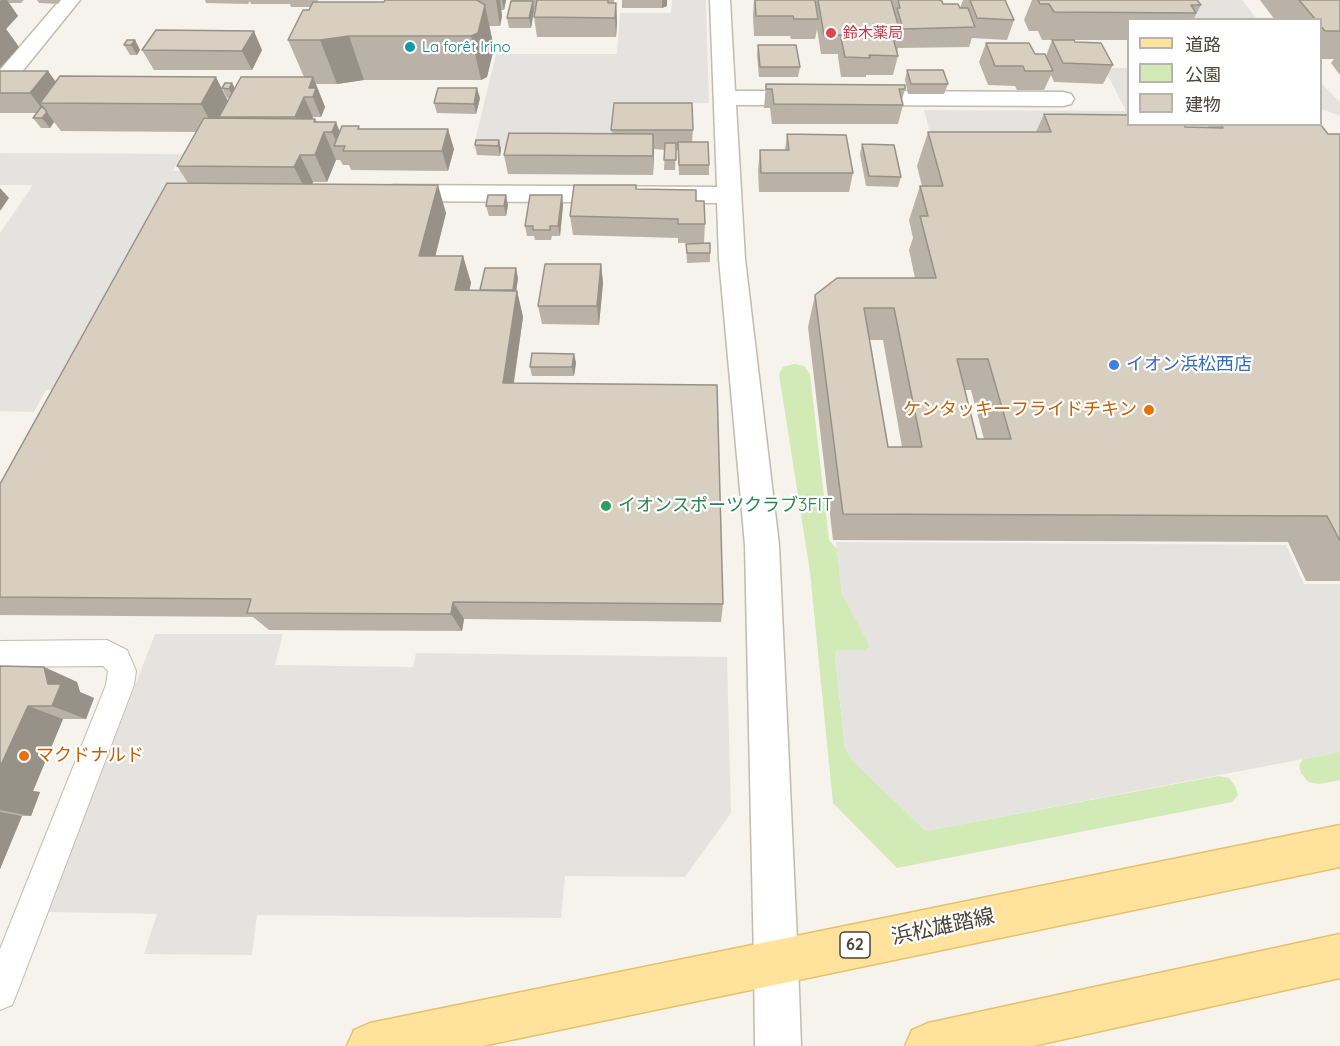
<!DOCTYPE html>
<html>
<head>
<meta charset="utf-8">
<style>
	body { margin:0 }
	#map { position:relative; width:1340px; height:1046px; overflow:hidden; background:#f6f3ec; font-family:Quicksand,"Noto Sans JP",sans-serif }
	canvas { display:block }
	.legend { position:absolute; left:1127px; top:18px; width:195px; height:108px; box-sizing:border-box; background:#fff; border:2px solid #b7b4b0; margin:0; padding:8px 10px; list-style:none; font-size:18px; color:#4b4439 }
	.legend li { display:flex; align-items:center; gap:12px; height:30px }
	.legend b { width:30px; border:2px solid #b7b4b0 }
</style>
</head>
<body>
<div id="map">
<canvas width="1340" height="1046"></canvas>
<ul class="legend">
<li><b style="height:8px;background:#ffe39c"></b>道路</li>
<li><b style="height:16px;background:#d2eab5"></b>公園</li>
<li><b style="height:16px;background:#d8cfc1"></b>建物</li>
</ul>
</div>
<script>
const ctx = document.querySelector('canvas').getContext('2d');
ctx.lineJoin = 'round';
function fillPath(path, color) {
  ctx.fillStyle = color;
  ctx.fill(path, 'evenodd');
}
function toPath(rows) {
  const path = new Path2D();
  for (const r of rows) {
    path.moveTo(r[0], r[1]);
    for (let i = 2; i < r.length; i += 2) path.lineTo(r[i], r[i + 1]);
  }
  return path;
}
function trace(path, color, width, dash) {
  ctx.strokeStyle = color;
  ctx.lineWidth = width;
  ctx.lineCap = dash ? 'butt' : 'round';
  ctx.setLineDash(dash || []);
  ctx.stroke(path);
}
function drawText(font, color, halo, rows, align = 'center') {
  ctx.font = font + ' Quicksand,"Noto Sans JP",sans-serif';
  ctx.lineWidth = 4.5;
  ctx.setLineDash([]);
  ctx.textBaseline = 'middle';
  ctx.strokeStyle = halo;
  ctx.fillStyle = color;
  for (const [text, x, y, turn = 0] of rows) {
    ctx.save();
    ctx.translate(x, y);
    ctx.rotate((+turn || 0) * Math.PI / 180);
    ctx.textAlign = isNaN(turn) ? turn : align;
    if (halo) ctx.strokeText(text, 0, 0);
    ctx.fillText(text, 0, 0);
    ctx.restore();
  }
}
fillPath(toPath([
	[794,364,804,366,810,374,829,540,837,549,842,594,869,642,870,647,865,650,837,650,835,656,845,747,852,760,926,831,1218,776,1229,778,1235,786,1238,795,1232,802,897,868,833,803,810,572,779,374,783,367],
	[1340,752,1340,780,1319,784,1308,782,1301,773,1299,766,1303,759]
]), '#d2eab5');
fillPath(toPath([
	[672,0,706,0,709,103,613,103,609,150,473,149,496,54,617,54,620,13,671,13],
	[1174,0,1242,0,1257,19,1187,19],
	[1104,68,1128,68,1128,124,1276,125,932,140,924,110,1126,111],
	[1321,83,1340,102,1340,116,1321,109],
	[0,153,182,154,173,171,197,171,81,390,46,390,34,412,0,411,0,233,33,185,0,185],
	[836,542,1286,545,1304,584,1340,584,1340,752,926,831,852,760,845,747,835,656,837,650,865,650,870,647,842,594],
	[155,634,283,634,275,665,413,667,416,653,727,657,731,813,685,877,565,876,561,918,257,915,252,955,144,954,157,914,48,912]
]), '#e5e3e0');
const service = toPath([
	[107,640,127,650,136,671,134,685,17,993,12,1005,0,1010,0,949,106,685,108,671,103,666,0,667,0,641,107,640]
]);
const minor = toPath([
	[60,0,80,0,8,89,0,90,0,70,60,0],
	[710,0,730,0,735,91,809,91,817,93,820,98,817,103,809,105,736,105,745,259,779,545,798,962,792,978,776,984,760,978,754,962,745,545,719,259,717,203,394,201,385,199,382,193,385,187,394,185,717,187,710,0],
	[858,91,1063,92,1071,94,1074,99,1071,104,1063,106,858,105,850,103,847,98,850,93,858,91]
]);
const tertiary = toPath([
	[776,940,792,946,798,962,801,1046,755,1046,754,962,760,946,776,940]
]);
const primary = toPath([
	[1340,825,1340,867,482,1046,347,1046,354,1030,370,1023,1340,825],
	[1340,934,1340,978,1033,1046,905,1046,912,1030,928,1023,1340,934]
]);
trace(service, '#c2bbae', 2);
trace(minor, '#c2bbae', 3);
trace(tertiary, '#c2bbae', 3);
trace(primary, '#e6c16a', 3);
fillPath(service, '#fff');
fillPath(minor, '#fff');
fillPath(tertiary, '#fff');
fillPath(primary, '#ffe39c');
fillPath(toPath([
	[0,0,24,0,21,3,9,3,18,16,6,29,19,47,0,68],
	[37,0,61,0,58,4,39,3],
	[205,0,318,0,317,2,384,2,385,0,506,0,504,10,501,10,502,16,500,26,489,26,494,48,487,77,481,80,364,80,337,84,316,84,325,107,321,117,313,117,312,119,340,132,360,129,454,149,448,171,351,170,349,165,343,165,340,160,336,160,327,182,313,182,312,184,446,213,435,256,463,256,471,283,469,291,480,291,518,278,516,291,517,291,523,317,514,383,723,604,721,622,464,619,462,631,269,630,253,617,0,615,0,484,188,183,177,166,197,132,61,131,54,122,50,128,41,128,33,118,37,113,0,113,0,93,48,71,56,82,228,101,229,98,227,98,222,88,232,83,235,88,304,77,288,40,311,7,291,7,290,4,251,4,250,1,248,4,206,3],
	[511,0,614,0,614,3,616,3,617,22,616,37,537,37,534,17,535,9,534,9,531,28,509,28,507,18],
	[622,0,667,0,667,6,662,8,622,8],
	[754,0,815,0,815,3,816,0,939,0,943,4,960,8,963,0,1005,0,1014,20,1007,40,972,38,969,47,898,48,897,53,898,56,893,75,866,75,866,77,841,77,838,57,838,54,821,54,817,29,815,39,791,39,790,36,754,36,753,16],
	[1032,0,1197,0,1201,5,1193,20,1128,20,1128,40,1042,40,1038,31,1029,31,1024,20],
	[1260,0,1340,0,1340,75,1331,63,1334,59,1320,59,1320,20,1275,20],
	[135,40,140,50,137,55,130,55,124,45],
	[1052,40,1075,42,1113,65,1103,84,1054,82,1051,75,1044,90,1017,90,1015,86,988,85,979,62,986,43,1035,54,1046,56],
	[758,45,800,67,798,77,759,77,757,55],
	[142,50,262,50,252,70,154,70],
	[907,70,948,84,944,94,908,94,905,80],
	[766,84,905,89,902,100,903,105,898,124,772,124,770,108,764,108],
	[480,98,476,114,437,113,434,103],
	[1044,114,1185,127,1208,127,1210,124,1320,124,1328,134,1340,134,1340,581,1306,581,1288,542,833,540,808,327,815,295,915,278,909,250,913,238,909,220,920,186,922,186,917,166,928,132,1036,132],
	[869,340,883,340,902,447,888,447],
	[965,390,971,390,984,439,977,439],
	[611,130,693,130,692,142,709,165,709,175,679,175,678,150,676,150,675,170,664,170,665,150,654,149,653,175,508,174,504,155,612,133],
	[787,134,853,173,849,192,759,192,758,170,760,150,785,150],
	[499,140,501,150,500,156,477,155,475,145],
	[862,144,901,177,898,187,866,186,860,154],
	[562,195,563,205,560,236,552,236,551,240,535,240,534,236,527,236,525,226],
	[696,201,705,224,704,243,678,243,678,238,573,235,570,216],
	[508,205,506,216,489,216,486,206],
	[686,244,710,253,710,262,687,263],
	[601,264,603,283,599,325,542,324,538,306],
	[574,354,576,363,574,376,532,376,530,367],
	[0,666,44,667,77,682,80,692,94,698,86,719,63,719,33,791,40,792,31,816,22,816,0,869]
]), '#bab2a6');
fillPath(toPath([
	[1,0,7,0,18,16,6,29,19,47,0,68,0,1],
	[496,0,500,0,502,16,500,26],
	[502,0,506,0,504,10],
	[662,0,667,0,667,6,662,8],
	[533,1,534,11,531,28,529,18],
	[616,3,617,22,616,37,615,18],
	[485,5,494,48,487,77,481,80,471,36],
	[254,31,262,50,252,70,242,51],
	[349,36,364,80,337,84,320,40],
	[135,40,140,50,137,55,131,45],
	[48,71,62,91,40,103,46,111,45,113,30,93],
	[216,77,230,105,219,117,222,121,216,132,201,104],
	[313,77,325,107,321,117,309,88],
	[232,83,237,93,234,99,229,89],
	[477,88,480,98,476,114,474,104],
	[304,97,313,117,304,137,295,117],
	[47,112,54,122,50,128,42,118],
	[315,119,322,136,324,132,336,160,327,182,315,155,314,122],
	[336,122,347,150,345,146,338,146,332,132],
	[448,129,454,149,448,171,442,151],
	[653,134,654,153,653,175],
	[499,140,501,150,500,156,498,146],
	[300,155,313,182,308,195,294,167],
	[438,185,446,213,429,282,419,256],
	[0,188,9,198,0,211],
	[506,195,508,205,506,216,504,206],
	[562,195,563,205,560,236,558,226],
	[463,256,471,283,464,317,455,290],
	[601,264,603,283,599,325,597,306],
	[516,268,518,278,515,300,513,290],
	[517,291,523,317,510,407,503,383],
	[574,354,576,363,574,376,572,367],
	[453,602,464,619,462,631,451,614],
	[44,667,77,682,80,692,94,698,86,719,52,706,48,684],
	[28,706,63,719,33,791,40,792,31,816,0,810,0,767],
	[0,812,22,816,0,869]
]), '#979187');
const building = toPath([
	[385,0,477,0,485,5,478,33,471,36,349,36,320,40,288,40,303,10,309,10,313,2,384,2,385,0],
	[537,0,608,0,608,3,616,3,615,18,534,17,537,0],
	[755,0,815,0,818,19,794,19,793,16,756,16,755,0],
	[818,0,891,0,901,35,824,35,818,0],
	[898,0,939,0,942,1,943,4,958,4,960,8,968,8,975,27,903,29,897,8,900,8,898,0],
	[970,0,1005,0,1014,20,977,18,970,0],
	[1038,0,1197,0,1201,5,1191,5,1196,13,1054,12,1049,4,1040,4,1038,0],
	[1299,0,1340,0,1340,31,1325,31,1320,25,1320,20,1316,20,1299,0],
	[511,1,533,1,529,18,507,18,511,1],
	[156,30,254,31,242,51,142,50,156,30],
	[841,38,893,38,898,56,869,55,870,58,845,57,841,38],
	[127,40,135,40,131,45,124,45,127,40],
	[1052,40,1074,40,1075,42,1101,43,1113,65,1063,63,1052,40],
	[986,43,1029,43,1035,54,1045,54,1053,71,1025,71,1023,66,995,66,986,43],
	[758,45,796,45,800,67,760,67,758,45],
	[907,70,943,70,948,84,911,84,907,70],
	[0,71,48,71,30,93,0,93,0,71],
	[60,76,216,77,201,104,40,103,60,76],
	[241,77,313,77,309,88,316,88,313,97,304,97,295,117,219,117,241,77],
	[225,83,232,83,229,89,222,88,225,83],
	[766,84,905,85,905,89,899,89,903,105,774,104,772,89,766,89,766,84],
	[438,88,477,88,474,104,434,103,438,88],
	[614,103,692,103,693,130,611,130,614,103],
	[42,106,47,112,42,118,33,118,42,106],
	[1044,114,1128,115,1128,124,1184,124,1185,127,1223,128,1221,124,1320,124,1328,134,1340,134,1340,541,1327,516,843,514,815,295,837,278,936,278,920,216,928,216,920,186,943,186,928,132,1051,132,1044,114],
	[864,308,894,308,922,447,888,447,864,308],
	[957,359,988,359,1011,439,977,439,957,359],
	[204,118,315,119,314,122,336,122,332,132,324,132,315,155,300,155,294,167,177,166,204,118],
	[342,126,359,126,358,129,448,129,442,151,343,151,345,146,334,146,342,126],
	[509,133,653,134,653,156,504,155,509,133],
	[787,134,846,135,853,173,761,173,760,150,789,150,787,134],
	[476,140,499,140,498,146,475,145,476,140],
	[678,142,708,142,709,165,679,165,678,142],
	[665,143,676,143,676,160,664,160,665,143],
	[862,144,894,145,901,177,869,176,862,144],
	[167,183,438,185,419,256,463,256,455,290,517,291,503,383,717,385,723,604,453,602,451,614,247,613,251,599,0,597,0,484,167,183],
	[574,185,636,185,636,189,696,190,696,201,704,201,705,224,678,224,678,219,570,216,574,185],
	[488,195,506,195,504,206,486,206,488,195],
	[530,195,562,195,558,226,550,226,550,230,533,230,533,226,525,226,530,195],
	[710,243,710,253,687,253,686,244,710,243],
	[545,264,601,264,597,306,538,306,545,264],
	[485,268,516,268,513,290,480,290,485,268],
	[532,353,574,354,572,367,530,367,532,353],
	[0,666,44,667,48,684,61,684,52,706,28,706,0,767,0,666]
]);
fillPath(building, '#d8cfc1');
trace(building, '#979187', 1.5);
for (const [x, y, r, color] of [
	[831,33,6,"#e0444e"],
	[410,47,6,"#0f9aa8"],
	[1114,365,6,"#3f7fe0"],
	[1149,410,6,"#e8710a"],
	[606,506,6,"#2e9e5b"],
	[24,756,6,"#e8710a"]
]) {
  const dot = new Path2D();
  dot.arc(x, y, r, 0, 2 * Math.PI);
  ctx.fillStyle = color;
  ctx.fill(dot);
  trace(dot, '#fff', 2);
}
drawText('15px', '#be3a42', '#fff', [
	["鈴木薬局",843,33]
], 'left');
drawText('15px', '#0d838f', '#fff', [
	["La forêt Irino",422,47]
], 'left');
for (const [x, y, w] of [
	[855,945,30]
]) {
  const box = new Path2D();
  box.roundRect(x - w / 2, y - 13, w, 26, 4.5);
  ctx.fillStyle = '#fff';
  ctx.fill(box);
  trace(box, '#4b4439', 1.5);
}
drawText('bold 16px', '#4b4439', null, [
	["62",855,945]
]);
drawText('18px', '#366cbe', '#fff', [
	["イオン浜松西店",1126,365]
], 'left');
drawText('18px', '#c56008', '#fff', [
	["ケンタッキーフライドチキン",1137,410],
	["マクドナルド",36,756,"left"]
], 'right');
drawText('18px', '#27864d', '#fff', [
	["イオンスポーツクラブ3FIT",618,506]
], 'left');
drawText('21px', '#4b4439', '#fff', [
	["浜松雄踏線",943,927,-12]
]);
</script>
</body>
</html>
